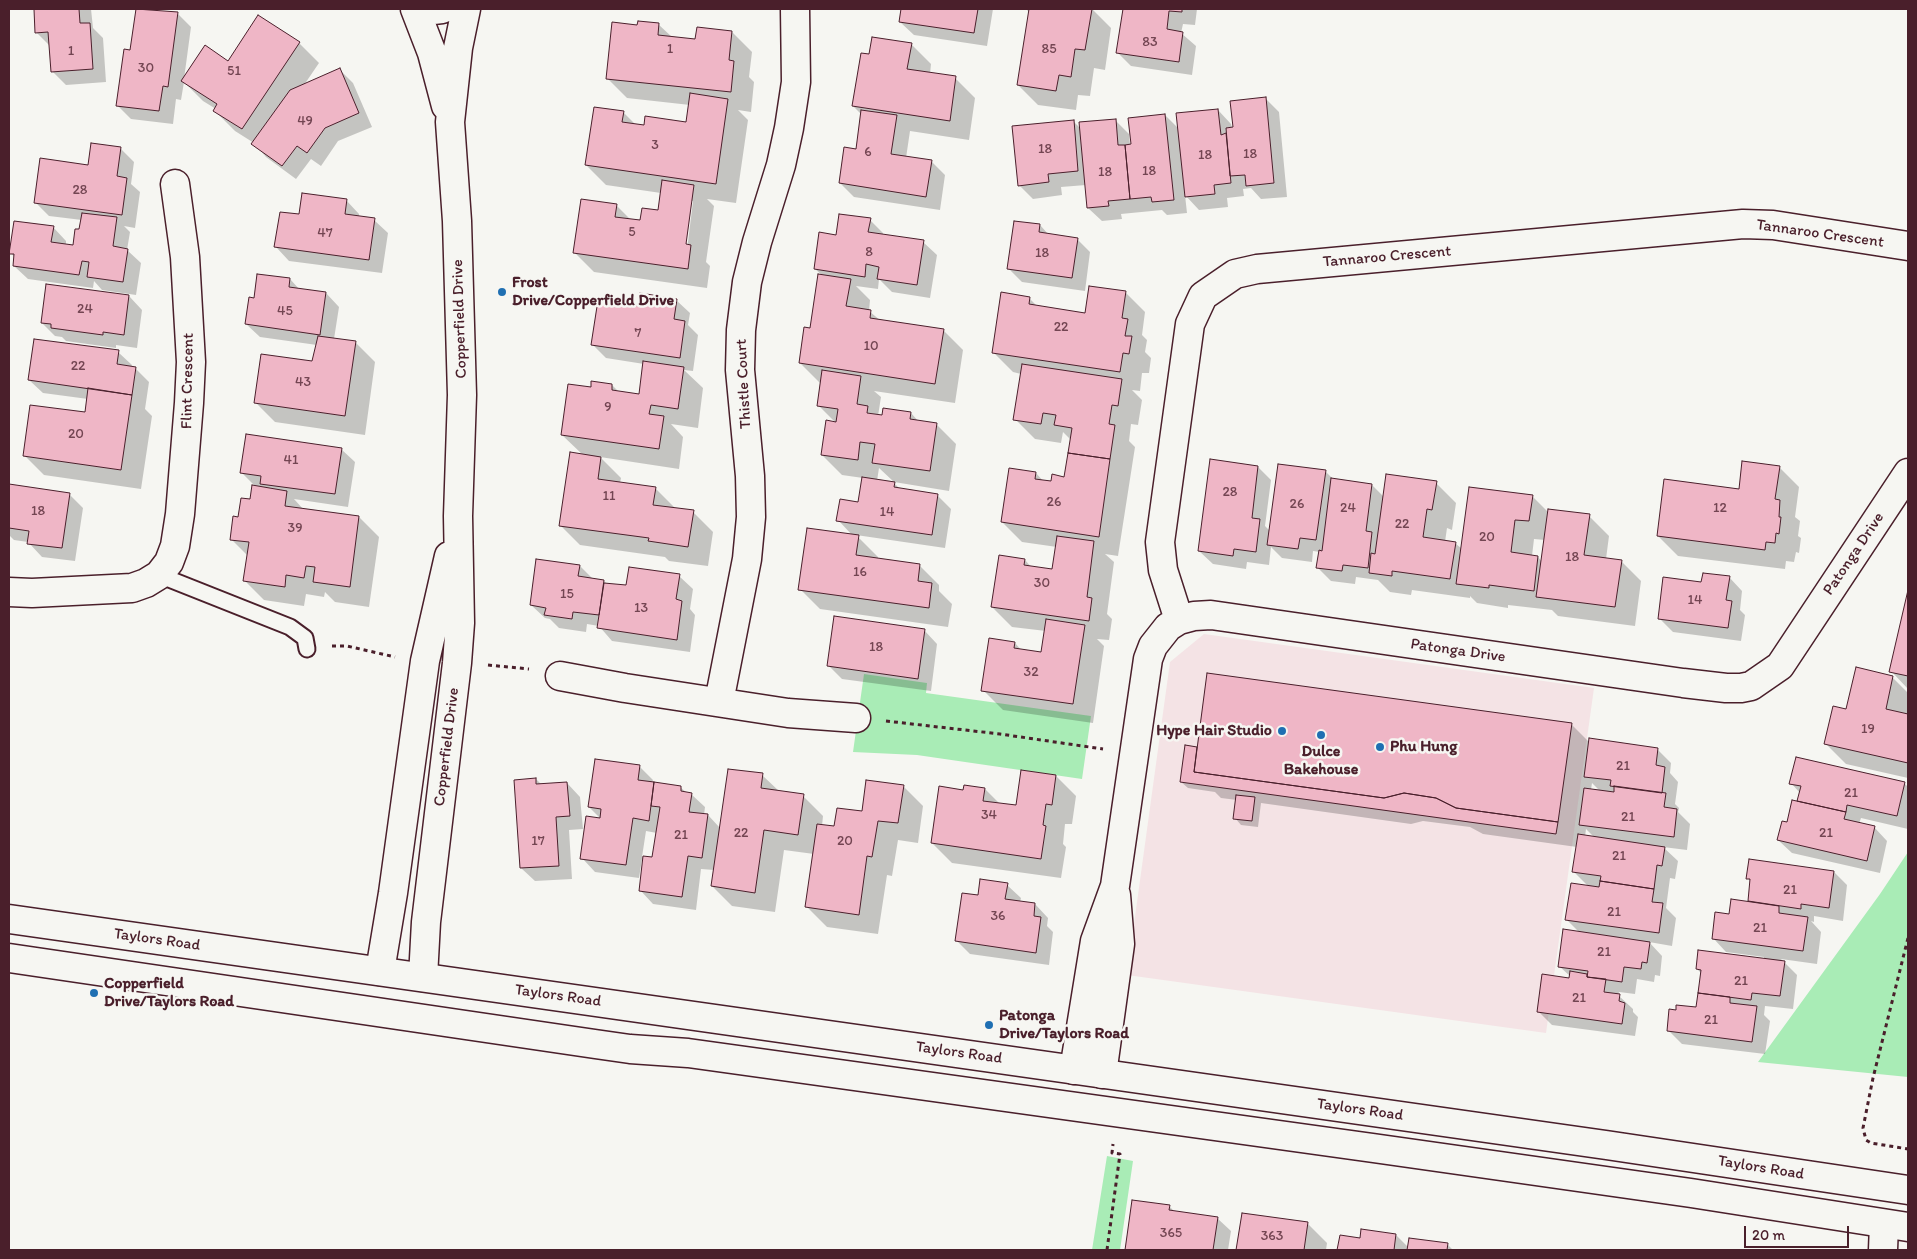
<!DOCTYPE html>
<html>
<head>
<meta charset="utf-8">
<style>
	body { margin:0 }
	#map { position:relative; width:1917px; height:1259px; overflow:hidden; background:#f6f6f2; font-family:Itim,sans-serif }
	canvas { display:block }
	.frame { position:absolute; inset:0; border:10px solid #4a1f2b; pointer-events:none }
	.scale { position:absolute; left:1744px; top:1226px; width:105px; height:22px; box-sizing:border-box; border:2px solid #4a1f2b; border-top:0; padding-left:6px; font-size:15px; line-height:18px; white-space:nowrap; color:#4a1f2b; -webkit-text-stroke:4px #f6f6f2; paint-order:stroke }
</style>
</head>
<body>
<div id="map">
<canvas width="1917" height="1259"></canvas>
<div class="frame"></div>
<div class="scale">20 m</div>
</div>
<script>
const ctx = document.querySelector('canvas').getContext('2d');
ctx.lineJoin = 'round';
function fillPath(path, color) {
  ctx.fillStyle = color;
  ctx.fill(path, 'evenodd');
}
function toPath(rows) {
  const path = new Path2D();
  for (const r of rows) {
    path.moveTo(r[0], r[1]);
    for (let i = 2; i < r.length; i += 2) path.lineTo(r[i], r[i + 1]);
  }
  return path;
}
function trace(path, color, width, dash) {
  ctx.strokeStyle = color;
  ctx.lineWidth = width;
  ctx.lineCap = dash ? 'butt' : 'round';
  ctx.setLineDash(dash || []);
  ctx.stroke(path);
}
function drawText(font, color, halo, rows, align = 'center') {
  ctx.font = font + ' Itim,sans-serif';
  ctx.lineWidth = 5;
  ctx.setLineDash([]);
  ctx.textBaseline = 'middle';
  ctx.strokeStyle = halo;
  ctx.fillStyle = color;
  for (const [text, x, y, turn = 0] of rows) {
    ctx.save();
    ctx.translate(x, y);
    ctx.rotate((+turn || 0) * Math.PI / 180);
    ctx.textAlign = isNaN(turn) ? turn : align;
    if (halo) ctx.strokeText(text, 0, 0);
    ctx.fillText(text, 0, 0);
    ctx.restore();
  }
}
fillPath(toPath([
	[1204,634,1594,688,1546,1033,1127,975,1170,662]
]), '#f4e3e5');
fillPath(toPath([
	[864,674,927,683,926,693,1091,716,1082,779,917,755,853,752],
	[1908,852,1908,1077,1758,1062,1880,894],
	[1107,1156,1133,1161,1120,1250,1092,1250]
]), '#a9ecb6');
fillPath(toPath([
	[35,9,91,9,93,28,103,38,106,82,66,85,52,71,50,46,36,32],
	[137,9,178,14,191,27,184,79,229,62,299,43,319,63,304,85,340,70,353,83,372,127,338,141,321,166,311,159,296,179,266,157,254,143,235,131,215,111,216,109,203,101,184,82,181,100,176,99,173,124,131,119,117,105,131,51],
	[902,9,993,9,987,46,914,35,900,22],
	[1026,9,1092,9,1111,28,1105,70,1094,68,1090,96,1078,95,1076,110,1038,105,1018,85,1029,12],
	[1124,9,1197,9,1195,25,1183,24,1181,33,1196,46,1192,75,1131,66,1118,53],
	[658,24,672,37,696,40,732,32,752,52,749,77,754,82,751,112,738,110,748,120,736,203,707,199,714,206,706,262,710,266,707,288,594,272,574,252,616,205,631,220,641,222,659,211,661,193,606,185,586,165,623,112,637,126,687,123,690,105,627,98,607,78,638,26],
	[691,201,693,201,687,250,684,250],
	[911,44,931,64,930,74,955,78,975,98,969,140,910,131,906,158,931,161,945,175,940,210,854,197,840,183,857,151,862,115,853,106,870,56],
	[1266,99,1279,112,1287,197,1261,199,1251,188,1243,189,1244,196,1227,198,1228,207,1199,210,1185,195,1187,213,1167,215,1162,210,1121,214,1122,219,1102,221,1088,208,1086,185,1061,187,1062,195,1033,199,1019,185,1073,121,1081,129,1115,120,1129,134,1130,145,1165,115,1179,129,1218,110,1231,124,1232,128],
	[93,145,121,149,134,162,131,184,140,192,135,228,124,226,130,232,127,250,141,263,136,295,102,290,94,281,93,288,28,279,14,266,15,258,11,253,53,227,66,241,66,245,74,246,80,231,82,220,49,216,35,202,89,166],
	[346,200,359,214,359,217,374,220,388,233,382,273,289,261,276,247,300,216],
	[870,220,883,233,883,236,923,242,937,255,930,298,892,292,879,279,878,289,856,286,870,300,869,311,881,321,943,330,963,350,955,403,874,391,881,397,878,416,911,413,919,422,936,424,956,444,949,491,894,482,879,468,877,481,894,483,900,489,937,495,951,509,945,548,856,535,878,557,878,559,919,565,939,585,939,591,952,604,948,627,820,609,800,589,853,536,838,520,859,504,863,478,842,475,822,455,836,423,818,405,820,383,800,363,812,329,823,276,815,269,837,236],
	[1040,225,1049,235,1077,239,1090,252,1085,291,1022,282,1009,269],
	[290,279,300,290,326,293,339,307,334,339,355,342,375,362,365,435,275,422,255,402,313,363,317,345,260,337,246,324,255,299],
	[1125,292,1145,312,1142,335,1147,340,1145,352,1151,358,1149,373,1142,373,1140,391,1132,390,1142,400,1138,425,1131,424,1129,441,1135,447,1118,556,1105,554,1114,562,1107,614,1112,619,1109,640,1097,639,1104,646,1093,723,1003,710,983,690,1015,643,1022,651,1043,654,1046,631,1012,627,992,607,1025,560,1032,568,1053,571,1057,547,1022,542,1002,522,1036,473,1044,482,1052,483,1065,478,1071,440,1063,432,1061,443,1035,439,1015,419,1021,374,1013,372,993,352,1029,298,1038,307,1086,314],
	[129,296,142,310,137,348,116,345,116,348,66,341,62,337,55,336,42,323],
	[676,300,690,313,688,325,698,335,693,371,684,370,703,388,698,428,671,424,683,437,679,469,600,457,621,478,620,483,655,488,675,508,693,512,713,532,708,566,669,561,665,557,580,545,560,525,583,455,562,435,592,388,612,385,619,392,640,396,644,364,606,358,593,345,640,308],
	[118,352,132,365,131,368,135,368,149,382,145,409,152,416,141,489,44,475,24,455,86,414,88,399,43,393,29,380],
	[341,449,355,462,348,507,294,499,304,510,359,517,379,537,369,607,335,602,325,592,324,597,306,594,304,606,264,600,244,580,248,556,231,539,239,519,251,501,256,487,242,473],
	[1258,467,1271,480,1265,526,1270,531,1325,471,1333,479,1372,485,1384,497,1436,483,1456,503,1452,530,1447,528,1445,542,1455,543,1462,549,1532,496,1549,513,1589,516,1609,536,1606,559,1621,561,1641,581,1635,626,1558,616,1552,610,1508,605,1508,608,1477,603,1470,596,1470,598,1412,590,1411,595,1390,592,1378,580,1356,577,1355,584,1331,581,1318,568,1320,552,1313,551,1312,562,1282,558,1271,547,1269,565,1247,562,1246,569,1213,564,1199,551],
	[1534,539,1545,540,1542,562,1538,557,1532,556],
	[1779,467,1799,487,1795,517,1800,521,1798,536,1801,538,1799,553,1796,552,1794,562,1786,561,1785,569,1678,556,1658,536],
	[9,485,69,494,83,508,75,561,42,557,28,542,14,540,9,535],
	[580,566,593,579,604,581,607,584,627,587,679,576,693,589,690,609,695,615,690,652,612,641,599,626,587,624,586,632,559,628,550,619,545,618,531,605],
	[1729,577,1742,591,1740,610,1745,615,1741,641,1673,632,1659,618,1702,583],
	[1908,594,1908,689,1891,671],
	[924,630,937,644,931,691,842,679,828,665],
	[1892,677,1908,693,1908,778,1846,764,1826,744,1847,710],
	[1571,724,1590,743,1658,750,1671,763,1670,773,1678,782,1675,804,1679,808,1678,812,1690,824,1687,850,1663,847,1678,861,1675,879,1670,878,1666,908,1676,918,1672,946,1649,942,1662,956,1660,976,1655,975,1654,982,1637,979,1635,994,1619,992,1618,995,1633,1009,1633,1012,1638,1017,1635,1036,1552,1025,1538,1011,1570,980,1571,977,1559,966,1580,933,1567,920,1589,887,1573,871,1577,847,1483,834,1470,827,1423,821,1411,824,1261,803,1258,827,1241,825,1235,818,1237,800,1221,798,1215,792,1188,788,1181,782,1196,748,1198,750],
	[1592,783,1600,791,1591,790],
	[1586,829,1595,838,1585,837],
	[639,766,653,780,652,783,680,787,687,793,691,794,705,807,704,815,708,815,720,828,762,775,780,792,803,796,823,816,822,826,835,828,863,813,903,786,923,806,918,843,898,840,892,876,887,875,878,934,827,927,807,907,814,854,784,850,775,912,732,906,712,886,714,870,701,869,696,910,653,904,640,890,644,859,642,859,639,878,595,872,582,858,602,820,589,807],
	[646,831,657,833,653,859,642,857],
	[1056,776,1076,796,1072,824,1065,824,1063,844,1066,847,1061,878,952,863,932,843,964,791,985,789,1000,804,1017,807],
	[536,779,542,785,567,783,580,797,583,829,569,830,572,879,535,881,521,868],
	[1791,783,1904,783,1908,787,1908,829,1861,818,1859,824,1874,827,1887,841,1880,873,1792,853,1778,840,1798,802,1800,793],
	[1834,872,1847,885,1843,921,1814,916,1814,922,1811,921,1821,932,1817,964,1781,959,1797,975,1793,1009,1765,1006,1764,1015,1770,1021,1765,1054,1682,1044,1668,1030,1697,1009,1702,974,1697,969,1764,959,1764,957,1726,952,1713,938,1730,915,1749,903,1751,882,1748,878],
	[1007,885,1021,898,1020,902,1035,904,1048,918,1047,926,1053,932,1049,965,970,954,956,940,979,896],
	[1133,1201,1169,1206,1175,1212,1217,1218,1231,1231,1228,1250,1126,1250],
	[1243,1214,1307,1223,1327,1243,1326,1250,1238,1250],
	[1396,1235,1409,1248,1448,1245,1453,1250,1338,1250,1341,1236,1361,1239]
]), '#0003');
const building = toPath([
	[34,9,79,9,80,23,90,23,93,69,51,72,48,32,35,33,34,9],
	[136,9,178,12,168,87,163,86,159,111,116,106,124,49,130,50,136,9],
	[901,9,978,9,974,33,899,22,901,9],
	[1029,9,1092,9,1085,50,1075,49,1071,77,1059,75,1056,91,1017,85,1029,9],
	[1123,9,1182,9,1182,12,1169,11,1167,29,1183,32,1179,62,1116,53,1123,9],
	[258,15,300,42,242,129,213,111,217,104,181,81,205,45,228,61,258,15],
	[638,21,659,23,658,35,695,39,697,27,732,31,729,60,734,61,731,92,606,79,612,22,637,25,638,21],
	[872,37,912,43,907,69,956,76,950,121,852,106,861,53,869,54,872,37],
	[340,68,359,113,325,128,307,153,297,146,282,166,251,144,290,90,340,68],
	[690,93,728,99,716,184,585,165,594,107,624,111,622,122,644,125,645,116,686,122,690,93],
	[1266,97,1274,183,1246,186,1245,175,1230,176,1226,128,1233,127,1230,101,1266,97],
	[1218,109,1221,135,1226,133,1231,183,1214,185,1215,194,1185,197,1176,113,1218,109],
	[861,110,897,115,891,154,932,160,926,197,839,183,844,147,856,149,861,110],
	[1165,114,1174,200,1152,202,1151,197,1130,199,1125,145,1131,144,1128,118,1165,114],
	[1116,119,1118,145,1125,145,1130,199,1108,201,1109,206,1087,208,1079,122,1116,119],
	[1074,120,1078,171,1048,174,1049,182,1018,186,1012,126,1074,120],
	[91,143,121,147,117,176,127,178,122,215,34,203,40,158,88,165,91,143],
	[662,180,694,185,686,244,691,245,688,269,573,253,581,199,617,204,615,217,640,220,642,208,658,210,662,180],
	[302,193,347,199,345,214,375,218,369,260,274,247,280,212,299,214,302,193],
	[82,213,117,217,113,246,128,249,123,282,87,277,89,262,82,261,79,275,13,266,14,254,9,254,14,221,54,226,51,242,73,245,75,229,79,229,82,213],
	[839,214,871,218,868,232,924,240,917,285,877,279,879,267,866,264,865,277,814,269,819,232,836,235,839,214],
	[1014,221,1040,224,1039,232,1078,238,1072,278,1007,269,1014,221],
	[257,274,290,278,289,287,326,292,320,335,245,324,249,297,254,298,257,274],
	[818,274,851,279,846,306,871,310,870,318,944,329,935,384,799,363,804,327,810,328,818,274],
	[46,284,129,295,124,335,103,332,103,335,51,328,51,324,41,323,46,284],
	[1089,286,1126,291,1122,318,1128,319,1125,336,1132,336,1129,354,1123,353,1120,372,992,353,1001,292,1030,297,1029,304,1085,313,1089,286],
	[640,293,677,299,674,319,685,321,680,358,591,345,598,300,639,306,640,293],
	[318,336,356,341,345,416,254,403,261,354,312,361,318,336],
	[34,339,119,350,117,364,136,367,132,395,28,380,34,339],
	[643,361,684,367,678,409,651,405,649,414,664,416,659,449,561,435,568,384,591,387,591,381,612,384,612,390,639,394,643,361],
	[1022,364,1122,379,1118,406,1112,405,1109,424,1115,425,1110,459,1068,453,1072,428,1054,425,1056,415,1043,413,1041,424,1013,420,1022,364],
	[822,370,861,376,857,404,868,406,867,413,882,415,883,408,911,412,910,419,937,423,930,471,872,463,875,444,860,442,858,460,821,455,826,420,836,422,838,409,817,406,822,370],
	[88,388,132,395,121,470,23,456,30,405,85,412,88,388],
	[246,434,342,448,335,494,260,484,261,476,240,473,246,434],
	[570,452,601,457,598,479,656,487,653,505,694,510,688,547,648,541,649,538,559,526,570,452],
	[1068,453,1110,459,1099,537,1001,522,1009,468,1036,472,1035,479,1051,481,1052,474,1064,477,1068,453],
	[1210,459,1258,466,1252,518,1260,519,1256,552,1234,549,1233,556,1198,551,1210,459],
	[1742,461,1780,466,1775,499,1780,500,1779,517,1781,517,1779,534,1776,533,1775,543,1766,542,1765,550,1657,536,1664,479,1739,489,1742,461],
	[1278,464,1326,470,1316,540,1300,538,1298,549,1267,545,1278,464],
	[1386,474,1437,481,1432,510,1427,509,1423,537,1456,542,1450,579,1392,571,1392,576,1369,573,1371,553,1375,554,1386,474],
	[862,477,895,482,894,487,938,494,932,535,836,521,840,499,858,502,862,477],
	[1331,478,1372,484,1366,531,1372,532,1368,568,1343,565,1342,571,1316,568,1319,550,1322,551,1331,478],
	[9,484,70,493,62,548,27,544,29,531,9,528,9,484],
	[252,485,287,491,285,506,359,516,350,587,313,582,315,567,306,566,304,578,286,575,285,587,243,581,249,542,230,540,233,516,238,517,241,498,250,499,252,485],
	[1469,487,1533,495,1529,521,1515,520,1511,552,1538,556,1534,591,1489,585,1489,588,1456,584,1469,487],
	[1548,509,1590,514,1584,555,1622,560,1615,607,1536,597,1548,509],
	[807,528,859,535,856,555,920,564,918,581,932,583,929,608,798,590,807,528],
	[1057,536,1094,541,1087,597,1092,598,1089,621,991,607,999,555,1025,559,1024,565,1052,569,1057,536],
	[536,559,580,565,578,576,604,580,599,615,573,612,572,619,544,615,546,608,530,605,536,559],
	[629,567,680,574,676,599,682,601,677,640,597,628,604,583,626,585,629,567],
	[1703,573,1730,576,1726,600,1732,601,1728,628,1658,619,1663,577,1701,582,1703,573],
	[1908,590,1908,676,1889,672,1908,590],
	[834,616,925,629,918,679,827,666,834,616],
	[1046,619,1085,625,1073,704,981,691,989,638,1015,642,1014,648,1041,652,1046,619],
	[1856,667,1893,676,1886,709,1908,714,1908,763,1824,744,1833,706,1846,709,1856,667],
	[1207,673,1572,723,1558,822,1456,808,1436,798,1404,793,1384,798,1194,772,1207,673],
	[1589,738,1658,748,1656,765,1665,767,1662,793,1610,786,1611,780,1584,777,1589,738],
	[1185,745,1197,747,1194,772,1384,798,1404,793,1436,798,1456,808,1558,822,1556,834,1180,782,1185,745],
	[1796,757,1905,782,1897,816,1847,805,1846,812,1797,801,1801,786,1789,784,1796,757],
	[595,759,640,765,638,780,654,782,649,821,633,818,626,865,580,859,586,816,600,818,601,809,588,807,595,759],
	[728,769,763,773,761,788,804,794,798,835,764,830,755,893,711,886,728,769],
	[1021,770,1056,775,1052,805,1046,804,1043,825,1046,826,1041,859,931,843,939,786,963,790,964,785,985,788,983,801,1016,805,1021,770],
	[536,778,536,784,567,782,570,816,556,817,559,866,520,868,514,780,536,778],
	[866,780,904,785,898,823,878,821,872,857,867,856,859,915,805,907,817,824,834,826,837,808,862,811,866,780],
	[654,782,681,786,681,791,692,793,689,812,708,814,702,858,688,856,682,897,639,891,643,856,652,857,660,807,651,806,654,782],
	[1614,786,1666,793,1664,807,1677,809,1674,837,1579,825,1584,788,1614,792,1614,786],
	[1236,795,1255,797,1252,821,1233,819,1236,795],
	[1792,800,1846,812,1844,819,1875,826,1867,861,1777,840,1782,821,1787,822,1792,800],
	[1578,834,1665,847,1662,866,1657,865,1654,889,1600,881,1601,876,1572,872,1578,834],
	[1749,859,1834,871,1829,908,1801,904,1801,909,1748,901,1750,879,1746,879,1749,859],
	[980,879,1008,883,1005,899,1035,903,1034,916,1041,917,1036,953,955,941,962,893,978,895,980,879],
	[1600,881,1654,889,1652,902,1663,903,1659,933,1565,920,1571,883,1599,887,1600,881],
	[1731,899,1779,906,1779,913,1808,917,1803,951,1712,939,1715,912,1729,914,1731,899],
	[1563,929,1650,942,1647,963,1642,962,1641,969,1624,967,1622,982,1587,977,1588,971,1558,967,1563,929],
	[1698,950,1785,961,1780,996,1752,993,1751,1000,1698,993,1701,970,1696,969,1698,950],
	[1570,971,1587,974,1587,977,1606,979,1604,992,1620,994,1619,1001,1625,1003,1622,1024,1537,1012,1542,974,1569,978,1570,971],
	[1698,993,1730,997,1730,1003,1757,1006,1752,1042,1667,1031,1669,1009,1676,1010,1676,1005,1696,1007,1698,993],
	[1132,1200,1170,1205,1169,1210,1218,1217,1213,1250,1125,1250,1132,1200],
	[1242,1213,1308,1222,1304,1250,1236,1250,1242,1213],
	[1361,1229,1396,1234,1394,1250,1337,1250,1340,1235,1360,1238,1361,1229],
	[1409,1238,1448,1243,1447,1250,1407,1250,1409,1238]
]);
fillPath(building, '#efb6c6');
trace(building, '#4a1f2b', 1);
const service = toPath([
	[159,575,290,627,305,638,307,649]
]);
const minor = toPath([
	[9,592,32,593,132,588,146,583,159,575,169,562,175,546,180,514,189,403,191,362,185,257,175,184],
	[1179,620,1163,570,1160,542,1190,324,1203,296,1235,274,1257,269,1743,224,1773,225,1908,246],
	[560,676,625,688,788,713,856,718],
	[719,702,747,559,751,517,750,476,740,370,741,330,747,282,757,242,781,165,789,128,796,82,795,9],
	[1074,1070,1095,941,1115,886,1148,659,1153,646,1168,627,1179,620,1194,616,1211,615,1683,683,1726,688,1741,688,1751,686,1780,666,1908,473],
	[1102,1074,1120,944,1116,895],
	[1883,1250,1884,1224]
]);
const tertiary = toPath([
	[415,9,432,53,446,106],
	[426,9,433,10,442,9],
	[380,971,393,893,425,661,449,556],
	[423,977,426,922,457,663,460,623,458,516,462,395,457,221,450,122,458,48,466,9]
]);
const secondary = toPath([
	[9,919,1606,1145,1908,1190],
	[9,958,595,1044,630,1049,688,1053,1373,1148,1691,1193,1908,1227]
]);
trace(service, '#4a1f2b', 19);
trace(minor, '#4a1f2b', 31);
trace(tertiary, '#4a1f2b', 31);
trace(secondary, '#4a1f2b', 31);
trace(toPath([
	[332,646,347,646,395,657],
	[488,665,529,669],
	[886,721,1000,734,1103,749],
	[1908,938,1873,1078,1863,1128,1866,1140,1871,1143,1908,1149],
	[1107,1250,1120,1154,1112,1153,1113,1144]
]), '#4a1f2b', 3, [4, 4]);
trace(service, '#f6f6f2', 15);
trace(minor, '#f6f6f2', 28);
trace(tertiary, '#f6f6f2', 28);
trace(secondary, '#f6f6f2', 28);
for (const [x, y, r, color] of [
	[502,292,5,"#1f6fb2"],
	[1282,731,5,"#1f6fb2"],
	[1321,735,5,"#1f6fb2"],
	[1380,747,5,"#1f6fb2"],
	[94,993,5,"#1f6fb2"],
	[989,1025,5,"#1f6fb2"]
]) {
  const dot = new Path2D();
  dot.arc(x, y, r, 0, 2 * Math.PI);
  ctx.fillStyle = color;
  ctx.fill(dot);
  trace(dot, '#f6f6f2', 2);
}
drawText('14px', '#734552', null, [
	["83",1150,42],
	["1",670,49],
	["85",1049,49],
	["1",71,51],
	["30",146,68],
	["51",234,71],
	["49",305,121],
	["3",655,145],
	["18",1045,149],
	["6",868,152],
	["18",1250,154],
	["18",1205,155],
	["18",1149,171],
	["18",1105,172],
	["28",80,190],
	["5",632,232],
	["47",325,233],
	["8",869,252],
	["18",1042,253],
	["24",85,309],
	["45",285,311],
	["22",1061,327],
	["7",638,333],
	["10",871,346],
	["22",78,366],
	["43",303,382],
	["9",608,407],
	["20",76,434],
	["41",291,460],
	["28",1230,492],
	["11",609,496],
	["26",1054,502],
	["26",1297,504],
	["24",1348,508],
	["12",1720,508],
	["18",38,511],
	["14",887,512],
	["22",1402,524],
	["39",295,528],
	["20",1487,537],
	["18",1572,557],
	["16",860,572],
	["30",1042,583],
	["15",567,594],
	["14",1695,600],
	["13",641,608],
	["18",876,647],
	["32",1031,672],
	["19",1868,729],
	["21",1623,766],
	["21",1851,793],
	["34",989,815],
	["21",1628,817],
	["22",741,833],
	["21",1826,833],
	["21",681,835],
	["17",538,841],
	["20",845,841],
	["21",1619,856],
	["21",1790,890],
	["21",1614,912],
	["36",998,916],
	["21",1760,928],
	["21",1604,952],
	["21",1741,981],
	["21",1579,998],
	["21",1711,1020],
	["365",1171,1233],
	["363",1272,1236]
]);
drawText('16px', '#4a1f2b', '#f6f6f2', [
	["Tannaroo Crescent",1820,234,8],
	["Tannaroo Crescent",1387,257,-5],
	["Copperfield Drive",460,319,-92],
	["Flint Crescent",188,381,-89],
	["Thistle Court",744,384,-93],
	["Patonga Drive",1854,554,-56],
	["Patonga Drive",1458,651,8],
	["Copperfield Drive",447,747,-83],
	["Taylors Road",157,940,8],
	["Taylors Road",558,996,8],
	["Taylors Road",959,1053,8],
	["Taylors Road",1360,1110,8],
	["Taylors Road",1761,1168,9]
]);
drawText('bold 16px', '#4a1f2b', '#f6f6f2', [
	["Frost",512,283],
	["Drive/Copperfield Drive",512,301],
	["Hype Hair Studio",1272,731,"right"],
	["Phu Hung",1390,747],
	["Dulce",1321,752,"center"],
	["Bakehouse",1321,770,"center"],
	["Copperfield",104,984],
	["Drive/Taylors Road",104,1002],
	["Patonga",999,1016],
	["Drive/Taylors Road",999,1034]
], 'left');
</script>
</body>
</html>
